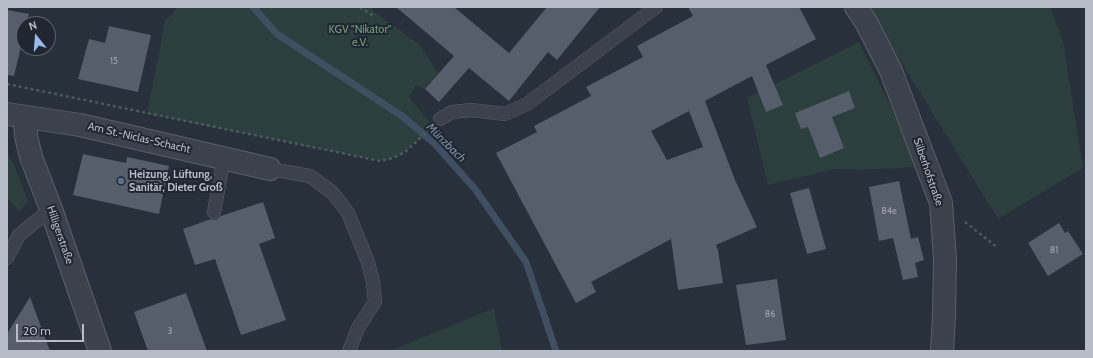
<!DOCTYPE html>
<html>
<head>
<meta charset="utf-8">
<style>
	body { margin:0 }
	#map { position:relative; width:1093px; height:358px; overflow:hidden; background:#27303b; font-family:Cabin,sans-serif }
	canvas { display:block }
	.frame { position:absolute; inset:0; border:8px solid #b6bdc6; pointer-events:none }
	.north { position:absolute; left:16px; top:16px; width:40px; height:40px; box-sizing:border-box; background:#202730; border:1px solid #5c636c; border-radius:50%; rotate:343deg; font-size:11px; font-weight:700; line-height:16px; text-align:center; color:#b6bdc6 }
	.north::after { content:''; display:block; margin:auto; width:14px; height:18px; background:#97baeb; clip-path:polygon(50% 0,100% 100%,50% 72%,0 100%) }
	.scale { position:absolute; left:16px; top:324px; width:68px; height:18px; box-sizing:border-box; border:2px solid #b6bdc6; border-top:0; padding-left:5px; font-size:12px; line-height:14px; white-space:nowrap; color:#b6bdc6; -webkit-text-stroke:3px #202730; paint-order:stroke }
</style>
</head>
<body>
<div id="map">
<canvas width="1093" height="358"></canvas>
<div class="frame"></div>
<div class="north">N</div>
<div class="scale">20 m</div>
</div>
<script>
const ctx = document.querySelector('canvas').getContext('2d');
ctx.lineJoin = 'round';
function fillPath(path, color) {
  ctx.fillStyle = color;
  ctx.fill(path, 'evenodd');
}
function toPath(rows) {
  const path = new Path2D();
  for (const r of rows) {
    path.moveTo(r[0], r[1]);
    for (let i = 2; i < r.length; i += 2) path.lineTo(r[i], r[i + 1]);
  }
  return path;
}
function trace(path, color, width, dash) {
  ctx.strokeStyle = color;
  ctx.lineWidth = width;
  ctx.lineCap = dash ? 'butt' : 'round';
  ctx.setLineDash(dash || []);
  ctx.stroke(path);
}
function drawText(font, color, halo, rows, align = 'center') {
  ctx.font = font + ' Cabin,sans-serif';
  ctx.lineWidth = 4;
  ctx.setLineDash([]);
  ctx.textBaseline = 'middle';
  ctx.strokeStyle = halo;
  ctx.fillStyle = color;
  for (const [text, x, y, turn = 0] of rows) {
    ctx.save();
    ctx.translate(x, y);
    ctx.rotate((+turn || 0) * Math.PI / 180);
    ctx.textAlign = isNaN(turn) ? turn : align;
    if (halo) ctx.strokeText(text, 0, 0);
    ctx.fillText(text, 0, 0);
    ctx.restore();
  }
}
fillPath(toPath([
	[178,7,374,7,372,10,420,45,438,73,425,89,416,85,409,97,433,126,405,152,393,158,380,161,147,114,165,21],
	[867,7,1050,7,1063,41,1083,168,998,219],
	[859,42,895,115,917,167,861,170,835,169,768,185,747,98],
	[7,153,14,165,28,201,19,212,9,199,7,201],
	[494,308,502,351,390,351]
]), '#2c3e3e');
trace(toPath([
	[253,7,277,34,402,116,434,143,475,189,526,262,556,351]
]), '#3f4f61', 7);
fillPath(toPath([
	[396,7,454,7,509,53,547,7,600,7,557,60,548,52,509,101,469,68,439,102,425,89,454,56],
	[688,7,799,7,816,39,766,65,783,105,766,112,752,76,705,101,735,180,757,227,716,245,718,250,723,283,678,290,671,239,591,282,596,292,576,303,496,153,537,132,534,126,591,96,586,87,643,57,637,46,693,16],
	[689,111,703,147,667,160,651,131],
	[7,10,29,14,26,24,24,24,24,34,14,76,7,75],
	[109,26,151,35,138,92,78,79,89,39,105,43],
	[849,91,855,108,832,117,844,148,820,158,808,127,801,129,795,113],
	[83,154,126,163,127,157,169,166,159,214,73,195],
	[899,181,911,239,918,237,924,260,915,263,918,277,903,280,893,238,879,241,869,187],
	[809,188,826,249,807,254,790,193],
	[263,202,275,238,259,244,286,320,241,335,215,259,195,265,183,229,211,219,216,220,221,216],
	[1059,223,1065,233,1068,231,1083,254,1048,276,1028,243],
	[777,279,786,340,746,345,736,285],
	[186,293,207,351,148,351,134,312],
	[30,297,50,351,7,351,7,334]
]), '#555e6a');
const lane = toPath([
	[440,119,452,112,471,110,505,114,527,104,656,7],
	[270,169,310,176,333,193,348,213,368,262,373,282,375,302,358,328,349,351],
	[214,212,224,158],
	[7,258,19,235,51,209]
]);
const street = toPath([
	[856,7,866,22,891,71,941,203,945,259,944,317,942,351],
	[7,114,80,125,270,169],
	[25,117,26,136,31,157,51,209,100,351]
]);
trace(lane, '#596069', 14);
trace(street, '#596069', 24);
trace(toPath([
	[360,7,374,16],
	[7,84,380,161,393,158,405,152,428,131],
	[965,222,998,248]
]), '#4b5b5d', 2.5, [3, 3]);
trace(lane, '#3b424b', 13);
trace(street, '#3b424b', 22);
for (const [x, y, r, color] of [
	[121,181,4,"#5c6f8a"]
]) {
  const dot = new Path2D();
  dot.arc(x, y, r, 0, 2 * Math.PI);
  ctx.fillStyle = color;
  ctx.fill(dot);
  trace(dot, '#202730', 1.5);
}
drawText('9px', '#9ea5af', null, [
	["15",114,61],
	["84e",889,211],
	["81",1054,250],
	["86",770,314],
	["3",170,331]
]);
drawText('11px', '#78997f', '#202730', [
	["KGV \"Nikator\"",360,30],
	["e.V.",360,43]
]);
drawText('11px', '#b6bdc6', '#202730', [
	["Am St.-Niclas-Schacht",139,138,13],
	["Silberhofstraße",928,172,71],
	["Hilligerstraße",60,235,71]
]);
drawText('bold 11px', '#b6bdc6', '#202730', [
	["Heizung, Lüftung,",129,175],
	["Sanitär, Dieter Groß",129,188]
], 'left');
drawText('italic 12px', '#7b8fa6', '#202730', [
	["Münzbach",446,143,45]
]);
</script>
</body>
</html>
